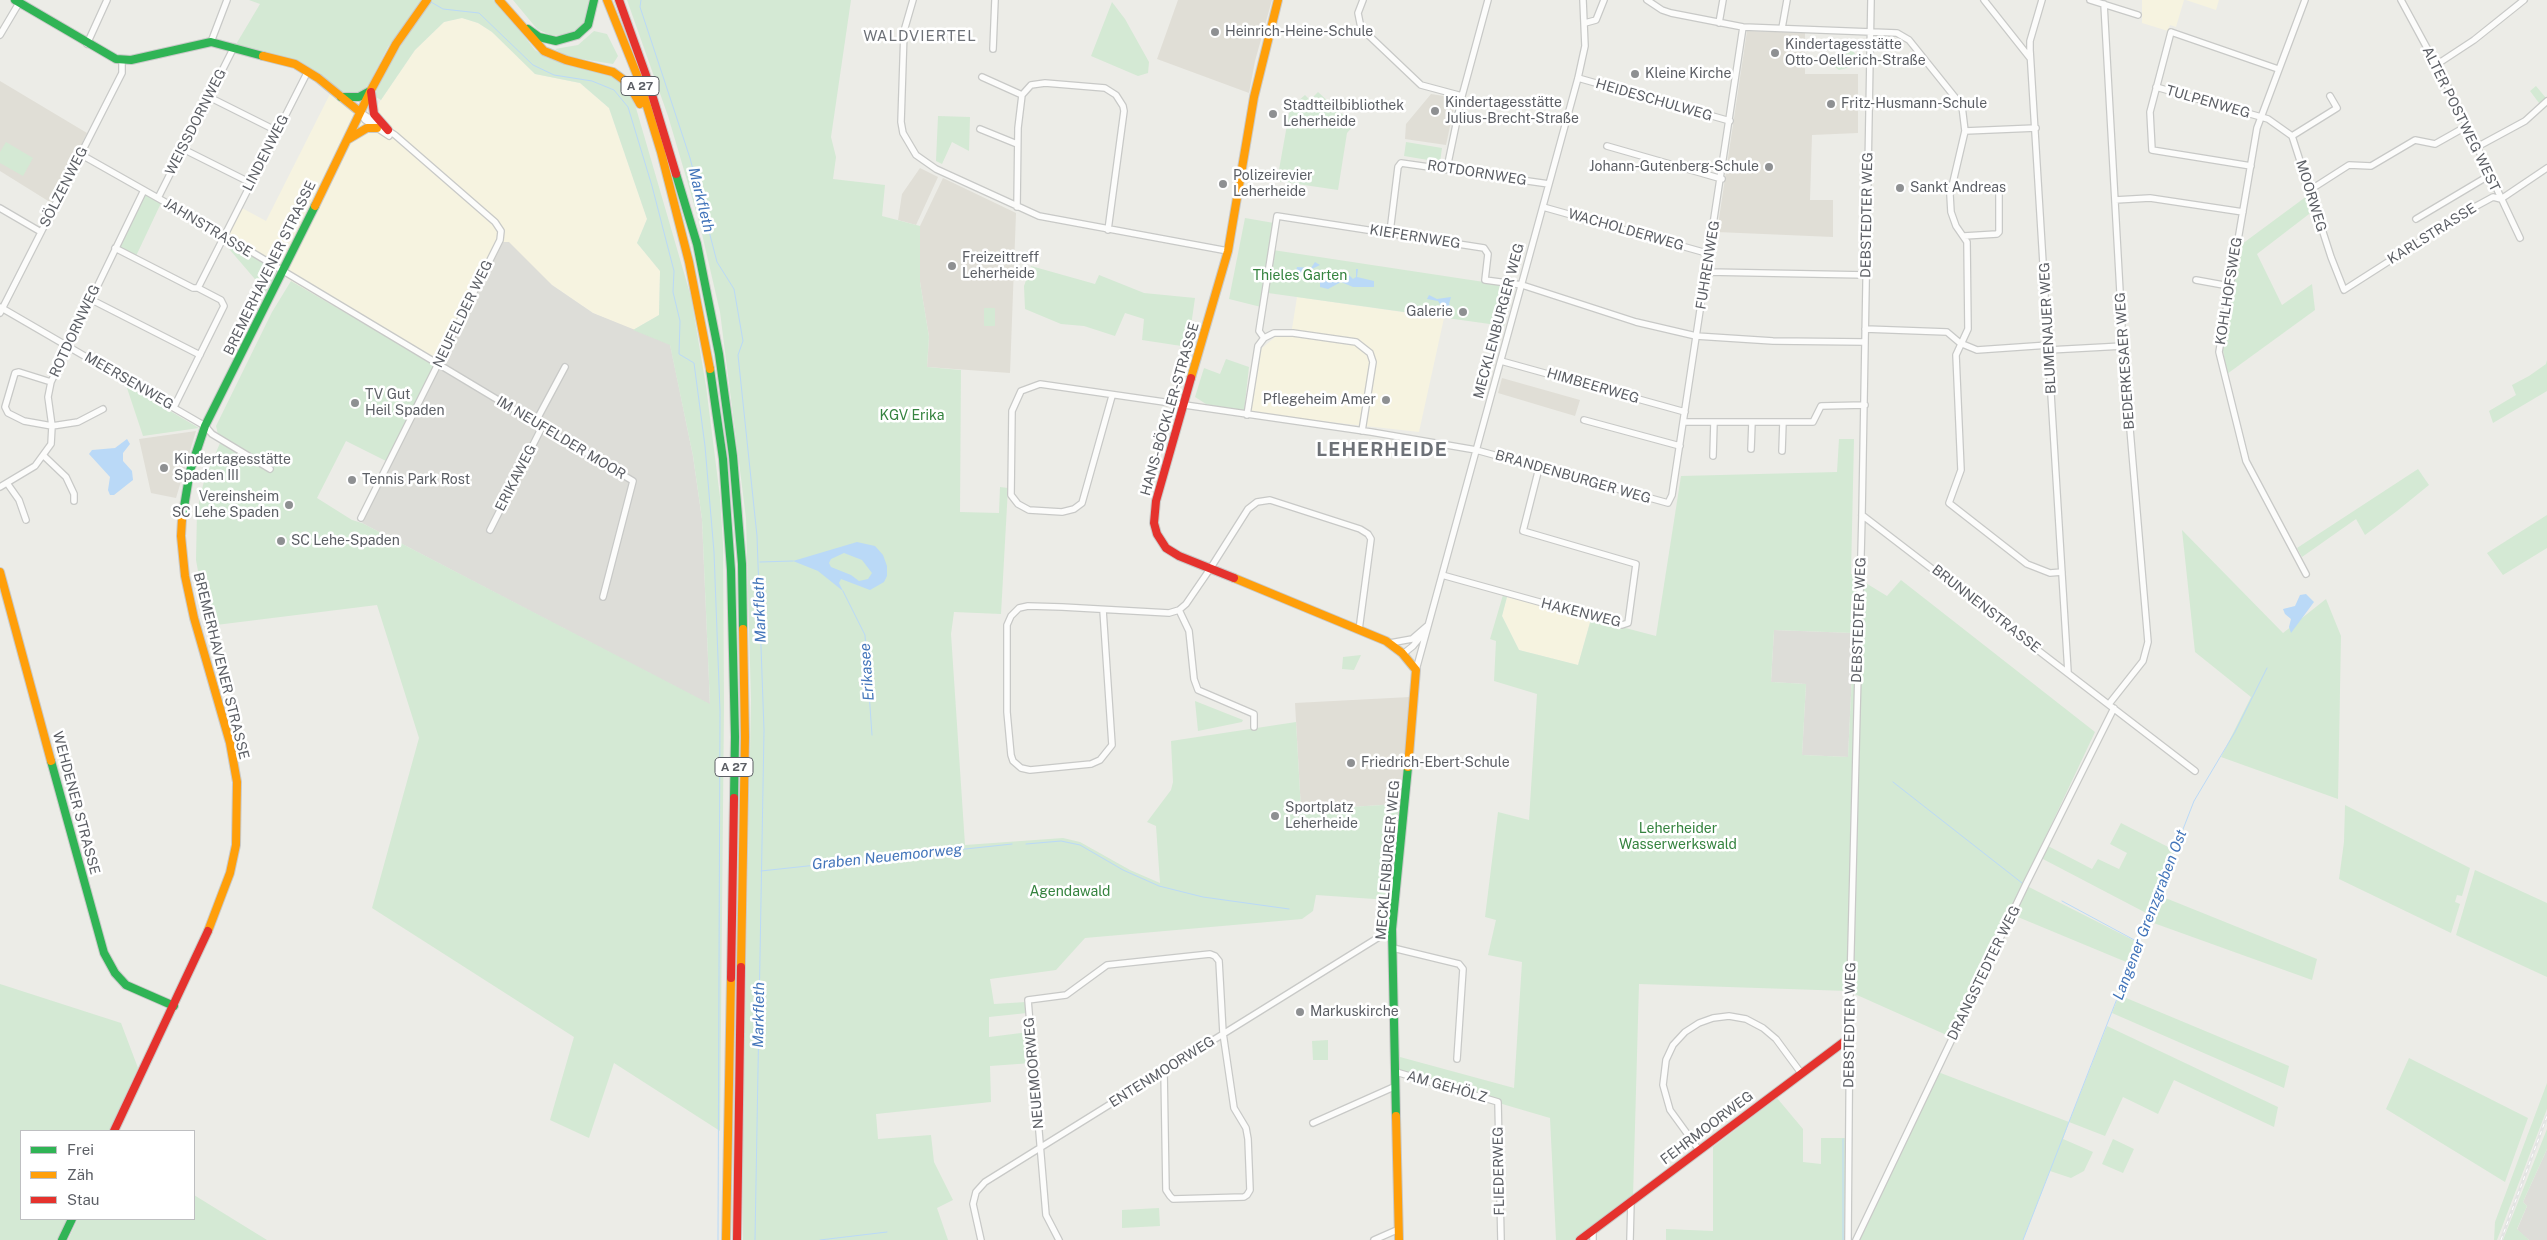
<!DOCTYPE html>
<html>
<head>
<meta charset="utf-8">
<style>
	body { margin:0 }
	#map { position:relative; width:2547px; height:1240px; overflow:hidden; background:#ecece7; font-family:"Public Sans",sans-serif }
	canvas { display:block }
	.legend { position:absolute; left:20px; top:1130px; width:175px; height:90px; box-sizing:border-box; background:#fff; border:1px solid #bebfc1; margin:0; padding:6px 9px; list-style:none; font-size:15px; color:#5c5f65 }
	.legend li { display:flex; align-items:center; gap:10px; height:25px }
	.legend b { width:25px; border:1px solid #bebfc1 }
</style>
</head>
<body>
<div id="map">
<canvas width="2547" height="1240"></canvas>
<ul class="legend">
<li><b style="height:6px;background:#30b455"></b>Frei</li>
<li><b style="height:6px;background:#ff9f0a"></b>Zäh</li>
<li><b style="height:6px;background:#e5322d"></b>Stau</li>
</ul>
</div>
<script>
const ctx = document.querySelector('canvas').getContext('2d');
ctx.lineJoin = 'round';
function fillPath(path, color) {
  ctx.fillStyle = color;
  ctx.fill(path, 'evenodd');
}
function toPath(rows) {
  const path = new Path2D();
  for (const r of rows) {
    path.moveTo(r[0], r[1]);
    for (let i = 2; i < r.length; i += 2) path.lineTo(r[i], r[i + 1]);
  }
  return path;
}
function trace(path, color, width, dash) {
  ctx.strokeStyle = color;
  ctx.lineWidth = width;
  ctx.lineCap = dash ? 'butt' : 'round';
  ctx.setLineDash(dash || []);
  ctx.stroke(path);
}
function drawText(font, color, halo, rows, align = 'center') {
  ctx.font = font + ' "Public Sans",sans-serif';
  ctx.lineWidth = 5;
  ctx.setLineDash([]);
  ctx.textBaseline = 'middle';
  ctx.strokeStyle = halo;
  ctx.fillStyle = color;
  for (const [text, x, y, turn = 0] of rows) {
    ctx.save();
    ctx.translate(x, y);
    ctx.rotate((+turn || 0) * Math.PI / 180);
    ctx.textAlign = isNaN(turn) ? turn : align;
    if (halo) ctx.strokeText(text, 0, 0);
    ctx.fillText(text, 0, 0);
    ctx.restore();
  }
}
fillPath(toPath([
	[2142,0,2184,0,2176,27,2170,25,2168,31,2142,23],
	[2186,0,2219,0,2216,10],
	[462,18,478,23,492,32,535,74,580,83,609,108,647,219,637,243,660,271,659,315,633,330,593,313,552,285,534,269,439,367,291,281,226,239,242,208,266,221,333,88,370,116,415,50,444,22],
	[1297,297,1444,318,1419,432,1249,413,1261,349,1275,337,1291,335],
	[1507,597,1591,619,1578,665,1519,650,1502,616]
]), '#f6f3e0');
fillPath(toPath([
	[503,242,509,242,552,285,593,313,670,344,693,456,702,519,710,705,362,523],
	[1774,630,1854,633,1848,757,1802,755,1806,684,1771,682],
	[2547,1149,2547,1240,2529,1240,2517,1230,2527,1206,2523,1202]
]), '#ddddd8');
fillPath(toPath([
	[1178,0,1272,0,1255,61,1249,93,1157,59],
	[1747,31,1805,33,1805,74,1858,74,1858,133,1812,135,1810,200,1833,200,1833,237,1717,232],
	[0,81,87,133,53,204,0,171],
	[1431,94,1456,98,1446,145,1405,139,1406,124],
	[920,168,938,177,916,225,898,220,902,194],
	[943,178,1016,213,1010,373,927,367,929,337,920,282,920,226],
	[1502,378,1580,400,1575,416,1498,393],
	[196,431,176,498,151,493,139,439],
	[1410,697,1399,804,1301,810,1295,703]
]), '#e0ded6');
fillPath(toPath([
	[249,0,422,0,388,47,369,84,361,93,352,95,333,88,320,76,235,46,260,4],
	[431,0,496,0,535,50,547,58,611,76,628,88,636,108,691,297,706,386,720,497,723,545,724,703,720,1131,614,1063,589,1138,550,1120,574,1037,372,908,419,738,377,605,208,626,196,560,197,511,204,481,220,443,216,426,272,312,291,281,435,365,386,461,346,441,317,498,352,520,362,523,710,704,702,519,693,456,670,345,633,330,659,315,660,271,637,243,647,219,609,108,580,83,535,74,492,32,478,23,462,18,444,22,415,50,381,100,374,96,391,61],
	[513,0,590,0,588,16,579,28,567,34,552,36,537,29],
	[627,0,851,0,831,137,836,157,833,179,885,185,882,216,920,226,920,282,929,337,927,367,961,370,960,512,999,513,1000,487,1008,488,1001,614,954,612,951,634,965,845,1063,838,1080,842,1130,870,1160,883,1156,826,1147,822,1171,790,1173,782,1171,741,1296,722,1301,810,1399,804,1389,900,1316,895,1313,911,1302,919,1085,938,1056,970,990,979,994,1004,1026,1002,1027,1013,989,1017,989,1037,1029,1032,1032,1063,990,1066,991,1102,876,1114,878,1139,931,1135,934,1162,953,1200,937,1208,948,1240,743,1240,743,1135,751,700,746,518,720,312,699,221,668,116],
	[1112,2,1125,19,1149,62,1148,73,1138,76,1091,56],
	[594,31,607,34,618,56,613,64,569,57,555,49,578,45],
	[1852,49,1857,57,1851,67,1839,70,1831,64,1830,61,1832,57],
	[2536,86,2546,98,2539,103,2530,91],
	[1318,92,1354,125,1347,133,1338,190,1277,181,1290,108,1305,95,1310,100],
	[938,116,970,117,969,151,952,142,942,164,936,161],
	[6,142,33,158,23,176,0,163,0,152],
	[1406,142,1442,148,1440,162,1404,156],
	[145,192,162,201,136,256,118,247],
	[2307,196,2313,211,2257,254,2282,305,2312,284,2315,310,2227,374,2222,345,2242,244],
	[1245,218,1274,223,1261,307,1229,299],
	[226,239,277,272,266,292,224,243],
	[1273,250,1484,282,1515,287,1504,326,1268,293],
	[1031,266,1095,284,1099,275,1144,293,1195,298,1188,347,1142,340,1144,319,1125,313,1115,336,1084,326,1061,324,1025,309,1024,286],
	[984,308,995,308,995,326,984,326],
	[1226,359,1249,367,1244,412,1206,404,1195,397,1204,368,1220,374],
	[2547,360,2547,391,2493,423,2489,411,2516,395,2512,385,2529,376,2546,364],
	[126,385,199,428,143,436],
	[1839,439,1854,439,1851,574,1887,596,1901,580,2095,732,1951,1037,1848,991,1639,984,1633,1197,1576,1240,1556,1240,1550,1118,1400,1074,1400,1057,1514,1088,1522,962,1488,955,1496,920,1485,917,1498,812,1529,820,1537,694,1494,681,1496,641,1490,639,1503,595,1507,597,1502,616,1519,650,1578,665,1591,619,1656,636,1681,476,1837,472],
	[1774,630,1854,633,1848,757,1802,755,1806,684,1771,682],
	[2418,469,2429,485,2397,511,2365,535,2356,519,2302,557,2297,548],
	[2547,515,2547,548,2503,575,2487,553],
	[2182,530,2283,633,2326,599,2341,636,2338,799,2221,757,2251,697,2195,652],
	[1361,655,1354,670,1342,669,1343,657],
	[1195,701,1243,720,1242,722,1198,731],
	[2345,805,2470,868,2462,896,2457,895,2455,902,2460,904,2451,933,2339,879,2344,842],
	[2121,823,2176,851,2158,895,2317,959,2312,980,2148,921,2150,915,2041,858,2048,846,2092,869,2098,859,2119,869,2127,853,2110,844],
	[2475,870,2547,903,2547,977,2456,935],
	[2027,886,2139,943,2131,964,2013,915],
	[0,984,121,1023,138,1068,109,1131,21,1131,21,1219,69,1219,59,1240,0,1240],
	[2119,995,2289,1066,2284,1088,2112,1013],
	[2107,1026,2278,1107,2274,1127,2174,1080,2158,1114,2123,1097,2105,1136,2069,1122,2063,1139,2093,1152,2084,1171,2071,1178,2050,1171,2023,1240,1859,1240,1938,1072,2069,1122],
	[1328,1040,1328,1060,1313,1060,1312,1041],
	[2409,1058,2528,1118,2505,1182,2386,1109],
	[2547,1083,2547,1109,2497,1240,2494,1240,2495,1222],
	[1777,1098,1803,1129,1803,1162,1821,1164,1821,1138,1846,1138,1844,1240,1666,1240,1666,1229,1713,1231,1713,1147],
	[2547,1129,2547,1149,2523,1202,2527,1206,2517,1229,2529,1240,2503,1240],
	[2113,1139,2134,1149,2123,1173,2102,1164],
	[194,1195,267,1240,68,1240,78,1219,194,1219],
	[1159,1208,1160,1226,1122,1228,1122,1210]
]), '#d4e9d4');
fillPath(toPath([
	[1315,262,1320,265,1312,269,1308,278,1304,281,1301,274,1295,276,1297,267,1311,268],
	[1356,269,1358,269,1357,277,1374,281,1374,287,1353,287,1341,282,1328,289,1320,287,1320,278,1323,277,1339,278,1349,275,1353,279,1356,277],
	[1429,295,1437,299,1451,297,1449,304,1451,308,1443,309,1438,301,1427,299],
	[127,439,130,444,123,453,123,461,132,471,133,480,114,495,110,495,108,490,110,477,89,454,92,450,115,448],
	[857,542,875,546,883,555,887,566,887,576,884,582,870,590,841,579,839,583,843,591,818,571,793,561],
	[844,553,862,560,872,573,868,579,859,581,851,575,831,567,829,563,831,559],
	[2306,594,2314,602,2291,633,2289,627,2291,619,2285,614,2283,609,2295,606,2300,595]
]), '#bad9f7');
trace(toPath([
	[641,0,640,7,690,158,717,262,734,289,743,341,738,355,757,536,764,730,755,1240],
	[431,2,443,9,479,13,533,65,554,75,592,81,614,90,628,107,652,186,674,271,673,292,680,321,679,354,694,363,705,446,714,552,720,711,718,1240],
	[760,562,793,561],
	[843,591,865,635,872,735],
	[1893,782,2022,883],
	[1026,844,1061,841,1080,845,1123,870,1159,886,1203,897,1289,909],
	[761,871,1012,844],
	[2062,901,2138,942],
	[820,1240,887,1232],
	[1843,1240,1843,1139],
	[2023,1240,2194,801,2235,732,2267,668]
]), '#bad9f7', 1);
const street = toPath([
	[913,0,904,31,901,122,903,133,916,155,936,169,1039,216,1228,251],
	[1363,0,1358,13,1361,28,1421,85,1462,96],
	[1647,0,1662,10,1671,13,1743,27,1897,33,1909,40,1962,106,1965,131,1950,195,1951,212,1956,226,1967,242,1968,329,1956,355,1961,470,1949,503,2027,564,2050,573,2062,572],
	[1984,0,2030,58],
	[2042,0,2030,41,2030,50,2068,672],
	[2090,0,2138,15],
	[2305,0,2257,128,2219,352,2246,461,2306,574],
	[2401,0,2453,96,2520,238],
	[2104,4,2123,346,2148,642,2143,661,2109,704],
	[1585,23,1596,20,1604,0],
	[1719,23,1723,0],
	[1782,28,1787,0],
	[0,35,19,3],
	[211,42,227,0],
	[87,44,107,0],
	[993,49,995,0],
	[2436,65,2474,40,2524,0],
	[982,77,1022,95],
	[1578,78,1730,121],
	[2156,87,2268,119,2292,136,2331,257,2344,290,2469,210,2493,197,2501,199,2547,168],
	[209,97,277,131],
	[360,112,395,135,495,222,501,231,500,240,361,518],
	[360,112,365,120,389,136],
	[980,129,1017,144],
	[1965,131,2036,128],
	[2292,136,2337,108,2330,96],
	[1607,146,1722,179],
	[2477,147,2525,121,2547,101],
	[183,149,251,183],
	[80,154,225,236,633,481,603,597],
	[2251,166,2152,150,2150,112,2171,32,2278,69],
	[1447,168,1462,96,1488,0],
	[1952,188,1994,186,1999,192,1999,232,1997,234,1964,236],
	[2310,190,2349,165,2371,166,2415,140,2435,144,2467,126],
	[158,198,234,47],
	[2115,200,2150,198,2243,212],
	[1017,207,1018,128,1022,95,1031,85,1045,83,1105,88,1116,95,1123,106,1124,111,1108,230],
	[1543,207,1710,254],
	[0,208,41,232],
	[2416,219,2490,175],
	[1390,232,1398,167,1401,163,1549,184],
	[115,248,193,288,198,288],
	[1707,272,1866,275],
	[2196,280,2229,286],
	[90,299,200,355],
	[0,307,205,426,212,434,270,469],
	[0,313,122,73,122,60],
	[1865,329,1947,332,1960,343,1977,350,2049,345],
	[1264,338,1259,331,1277,216,1484,248,1488,254,1485,280,1522,285,1636,322,1696,336,1773,341,1865,342],
	[2049,350,2123,346],
	[1501,361,1685,412],
	[51,382,19,372,15,373,5,407,8,413,24,421,52,426,78,422,103,409],
	[1112,396,1082,503,1074,509,1062,512,1029,510,1018,504,1011,495,1012,411,1021,391,1040,384,1371,432,1476,450,1668,503,1672,495,1743,27],
	[174,407,224,306,221,300,198,288,308,71],
	[1247,415,1258,346,1264,338,1274,333,1293,333,1356,342,1370,353,1373,362,1362,431],
	[1584,420,1680,446],
	[1683,422,1813,422,1821,406,1865,405],
	[535,423,565,367],
	[1751,449,1752,422],
	[1782,451,1783,422],
	[44,456,66,477,74,494,74,501],
	[1713,456,1714,422],
	[7,483,19,500,26,520],
	[0,487,35,466,51,444,52,426,48,397,51,382,144,190],
	[1862,515,2195,771],
	[490,530,542,427],
	[1442,575,1622,625,1628,623,1636,564,1523,531,1539,468],
	[1103,610,1112,745,1100,760,1091,764,1030,770,1021,768,1013,761,1011,755,1007,712,1007,625,1011,616,1019,608,1028,606,1062,607,1169,613,1179,610,1186,604,1210,569,1248,509,1257,502,1270,500,1360,529,1368,534,1371,539,1359,630],
	[1179,610,1189,631,1194,679,1198,690,1254,714,1254,727],
	[1390,643,1412,639,1427,626],
	[1403,654,1413,646,1422,635],
	[1416,670,1578,78,1585,46,1583,0],
	[1393,948,1459,964,1463,969,1457,1059],
	[1396,1072,1498,1102,1501,1240],
	[1313,1123,1396,1086],
	[1699,1150,1670,1110,1663,1085,1666,1060,1673,1045,1685,1032,1699,1023,1713,1018,1729,1016,1746,1019,1763,1028,1776,1039,1801,1073],
	[1593,1231,1593,1240],
	[981,1240,973,1204,976,1192,985,1182,1392,929],
	[1059,1240,1046,1215,1028,1000,1066,995,1107,965,1210,954,1215,956,1219,961,1223,1033,1234,1108,1246,1128,1248,1139,1250,1190,1247,1195,1244,1197,1173,1199,1170,1196,1166,1190,1164,1070],
	[1374,1240,1399,1229],
	[1630,1240,1631,1201],
	[1848,1240,1850,988,1862,515,1871,0],
	[1856,1240,2026,884,2114,708]
]);
const fast = toPath([
	[15,0,116,59,131,60,211,42,263,56],
	[528,29,539,37,556,41,577,35,588,25,594,0],
	[341,97,359,97,370,91],
	[676,174,697,244,719,354,733,456,742,564,743,629],
	[710,369,723,459,731,570,735,737,734,798],
	[182,519,190,471,205,426,315,206],
	[51,761,104,953,115,973,126,985,174,1006],
	[1396,1116,1392,929,1408,767],
	[62,1240,72,1219]
]);
const slow = toPath([
	[499,0,544,51,566,60,613,72,628,83,640,104],
	[607,0,639,80,661,152,689,262,710,369],
	[263,56,295,64,318,78,360,112],
	[347,140,367,128,377,128],
	[315,206,371,90,396,44,427,0],
	[1191,378,1228,251,1254,97,1278,0],
	[182,519,181,536,185,576,194,618,230,743,237,782,236,845,230,873,208,931],
	[0,572,51,761],
	[1234,578,1386,641,1402,653,1416,670,1408,767],
	[741,967,745,737,743,629],
	[1396,1116,1399,1240],
	[726,1240,731,978]
]);
const jam = toPath([
	[619,0,647,78,676,174],
	[371,92,374,114,388,130],
	[1191,378,1156,501,1154,523,1157,534,1166,548,1179,556,1234,578],
	[731,978,734,798],
	[114,1131,208,931],
	[737,1240,741,967],
	[1580,1240,1849,1038]
]);
trace(street, '#c8c9c7', 8);
trace(fast, '#c9c9c8', 10);
trace(slow, '#c9c9c8', 10);
trace(jam, '#c9c9c8', 10);
trace(street, '#fcfcfb', 5.5);
trace(fast, '#30b455', 8);
trace(slow, '#ff9f0a', 8);
trace(jam, '#e5322d', 8);
const rail = toPath([
	[2501,1240,2547,1116]
]);
trace(rail, '#e3e4e3', 3);
trace(rail, '#fff', 1, [4]);
for (const [x, y, r, color] of [
	[1215,32,5,"#8e9092"],
	[1775,53,5,"#8e9092"],
	[1635,74,5,"#8e9092"],
	[1831,104,5,"#8e9092"],
	[1435,111,5,"#8e9092"],
	[1273,114,5,"#8e9092"],
	[1769,167,5,"#8e9092"],
	[1223,184,5,"#8e9092"],
	[1900,188,5,"#8e9092"],
	[952,266,5,"#8e9092"],
	[1463,312,5,"#8e9092"],
	[1386,400,5,"#8e9092"],
	[355,403,5,"#8e9092"],
	[164,468,5,"#8e9092"],
	[352,480,5,"#8e9092"],
	[289,505,5,"#8e9092"],
	[281,541,5,"#8e9092"],
	[1351,763,5,"#8e9092"],
	[1275,816,5,"#8e9092"],
	[1300,1012,5,"#8e9092"]
]) {
  const dot = new Path2D();
  dot.arc(x, y, r, 0, 2 * Math.PI);
  ctx.fillStyle = color;
  ctx.fill(dot);
  trace(dot, '#fff', 2);
}
for (const [x, y, w] of [
	[640,86,38],
	[734,767,38]
]) {
  const box = new Path2D();
  box.roundRect(x - w / 2, y - 9.5, w, 19, 4);
  ctx.fillStyle = '#fff';
  ctx.fill(box);
  trace(box, '#5c5f65', 1);
}
drawText('bold 12px', '#5c5f65', null, [
	["A 27",640,86],
	["A 27",734,767]
]);
drawText('14px', '#5c5f65', '#fff', [
	["Heinrich-Heine-Schule",1225,32],
	["Kindertagesstätte",1785,45],
	["Otto-Oellerich-Straße",1785,61],
	["Kleine Kirche",1645,74],
	["Kindertagesstätte",1445,103],
	["Julius-Brecht-Straße",1445,119],
	["Fritz-Husmann-Schule",1841,104],
	["Stadtteilbibliothek",1283,106],
	["Leherheide",1283,122],
	["Johann-Gutenberg-Schule",1759,167,"right"],
	["Polizeirevier",1233,176],
	["Leherheide",1233,192],
	["Sankt Andreas",1910,188],
	["Freizeittreff",962,258],
	["Leherheide",962,274],
	["Galerie",1453,312,"right"],
	["TV Gut",365,395],
	["Heil Spaden",365,411],
	["Pflegeheim Amer",1376,400,"right"],
	["Kindertagesstätte",174,460],
	["Spaden III",174,476],
	["Tennis Park Rost",362,480],
	["Vereinsheim",279,497,"right"],
	["SC Lehe Spaden",279,513,"right"],
	["SC Lehe-Spaden",291,541],
	["Friedrich-Ebert-Schule",1361,763],
	["Sportplatz",1285,808],
	["Leherheide",1285,824],
	["Markuskirche",1310,1012]
], 'left');
drawText('14px', '#5c5f65', '#fff', [
	["HEIDESCHULWEG",1654,100,16],
	["TULPENWEG",2208,102,16],
	["ALTER POSTWEG WEST",2461,119,64],
	["WEISSDORNWEG",196,122,-63],
	["LINDENWEG",266,153,-63],
	["ROTDORNWEG",1477,173,9],
	["SÖLZENWEG",64,187,-63],
	["MOORWEG",2311,196,73],
	["DEBSTEDTER WEG",1867,215,-89],
	["JAHNSTRASSE",208,228,31],
	["WACHOLDERWEG",1626,230,16],
	["KARLSTRASSE",2432,234,-32],
	["KIEFERNWEG",1415,237,9],
	["FUHRENWEG",1708,265,-81],
	["BREMERHAVENER STRASSE",270,268,-64],
	["KOHLHOFSWEG",2229,291,-81],
	["NEUFELDER WEG",463,314,-64],
	["MECKLENBURGER WEG",1499,321,-75],
	["BLUMENAUER WEG",2048,328,-93],
	["ROTDORNWEG",75,331,-65],
	["BEDERKESAER WEG",2125,361,-94],
	["MEERSENWEG",129,381,30],
	["HIMBEERWEG",1593,386,16],
	["HANS-BÖCKLER-STRASSE",1170,409,-74],
	["IM NEUFELDER MOOR",561,438,31],
	["BRANDENBURGER WEG",1573,477,16],
	["ERIKAWEG",516,478,-63],
	["BRUNNENSTRASSE",1986,609,38],
	["HAKENWEG",1581,613,14],
	["DEBSTEDTER WEG",1859,620,-88],
	["BREMERHAVENER STRASSE",221,666,76],
	["WEHDENER STRASSE",76,803,75],
	["MECKLENBURGER WEG",1388,860,-85],
	["DRANGSTEDTER WEG",1984,973,-64],
	["DEBSTEDTER WEG",1850,1025,-89],
	["ENTENMOORWEG",1162,1072,-32],
	["NEUEMOORWEG",1034,1073,-95],
	["AM GEHÖLZ",1447,1087,16],
	["FEHRMOORWEG",1707,1128,-37],
	["FLIEDERWEG",1499,1171,-91]
]);
drawText('14px', '#35833f', '#fff', [
	["Thieles Garten",1300,276],
	["KGV Erika",912,416],
	["Leherheider",1678,829],
	["Wasserwerkswald",1678,845],
	["Agendawald",1070,892]
]);
ctx.letterSpacing = '1px';
drawText('15px', '#6d7177', '#fff', [
	["WALDVIERTEL",920,36]
]);
ctx.letterSpacing = '0px';
drawText('italic 15px', '#4375ba', '#fff', [
	["Markfleth",701,200,76],
	["Markfleth",760,610,-92],
	["Erikasee",867,672,-94],
	["Graben Neuemoorweg",887,857,-6],
	["Langener Grenzgraben Ost",2150,915,-69],
	["Markfleth",759,1015,-89]
]);
ctx.letterSpacing = '1px';
drawText('bold 19px', '#6d7177', '#fff', [
	["LEHERHEIDE",1382,450]
]);
ctx.letterSpacing = '0px';
</script>
</body>
</html>
